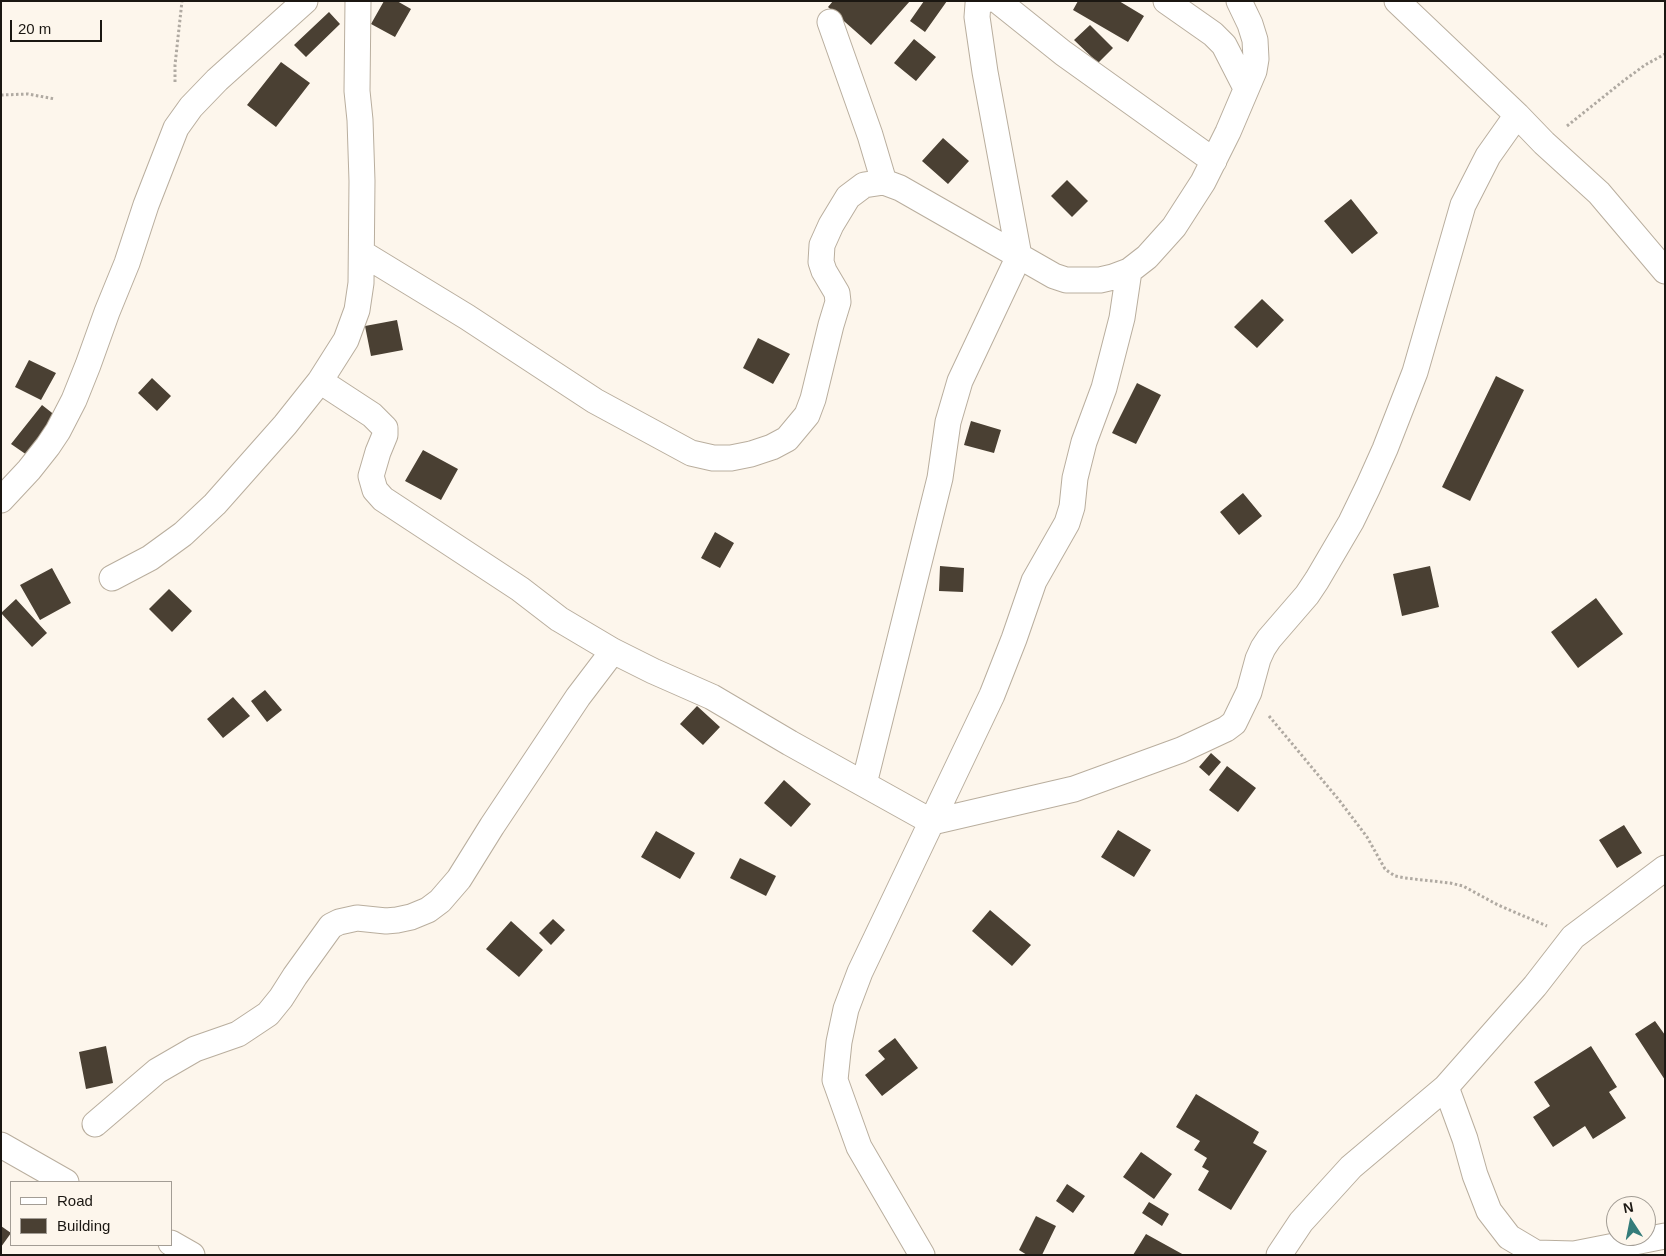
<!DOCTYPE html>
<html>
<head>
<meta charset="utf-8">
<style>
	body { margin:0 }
	#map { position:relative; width:1666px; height:1256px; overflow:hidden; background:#fdf6ec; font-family:Helvetica,sans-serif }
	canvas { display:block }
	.frame { position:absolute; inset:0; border:2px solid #1b1712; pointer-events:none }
	.legend { position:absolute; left:10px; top:1181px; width:162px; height:65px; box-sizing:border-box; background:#fdf6ec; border:1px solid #a39d95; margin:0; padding:6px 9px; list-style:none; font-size:15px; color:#1b1712 }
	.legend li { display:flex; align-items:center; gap:10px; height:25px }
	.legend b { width:25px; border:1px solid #a39d95 }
	.north { position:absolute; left:1606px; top:1196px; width:50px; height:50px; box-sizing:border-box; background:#fdf6ec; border:1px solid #a39d95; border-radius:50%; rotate:349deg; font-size:14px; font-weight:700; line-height:20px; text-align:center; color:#1b1712 }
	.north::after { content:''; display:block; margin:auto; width:18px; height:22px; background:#347c7a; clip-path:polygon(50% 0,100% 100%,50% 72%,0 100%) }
	.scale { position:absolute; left:10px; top:20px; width:92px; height:22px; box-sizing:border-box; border:2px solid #1b1712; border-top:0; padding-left:6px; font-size:15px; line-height:18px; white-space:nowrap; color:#1b1712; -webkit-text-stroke:4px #fdf6ec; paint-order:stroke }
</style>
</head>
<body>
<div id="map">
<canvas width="1666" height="1256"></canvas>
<div class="frame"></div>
<ul class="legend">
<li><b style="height:6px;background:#fff"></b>Road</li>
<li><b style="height:14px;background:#4a4033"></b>Building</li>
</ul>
<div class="north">N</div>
<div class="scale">20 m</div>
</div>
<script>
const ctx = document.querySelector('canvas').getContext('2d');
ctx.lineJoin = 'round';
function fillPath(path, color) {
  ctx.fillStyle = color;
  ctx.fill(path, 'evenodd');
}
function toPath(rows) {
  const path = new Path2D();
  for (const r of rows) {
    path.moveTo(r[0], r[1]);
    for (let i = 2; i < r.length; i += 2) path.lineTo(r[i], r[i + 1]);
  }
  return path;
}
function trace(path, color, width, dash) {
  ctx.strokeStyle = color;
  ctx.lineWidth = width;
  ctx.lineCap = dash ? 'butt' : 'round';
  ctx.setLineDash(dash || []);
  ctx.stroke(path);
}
fillPath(toPath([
	[384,1,397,1,411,9,395,37,371,24],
	[833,1,910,1,871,45,828,7],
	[924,1,947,1,925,32,910,21],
	[1078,1,1119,1,1144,16,1128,42,1073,10],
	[329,12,340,24,306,57,294,45],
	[1090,25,1113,48,1098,63,1074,40],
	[914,39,936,57,916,81,894,63],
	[281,62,310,83,276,127,247,105],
	[943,138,969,161,948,184,922,161],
	[1067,180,1088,201,1072,217,1051,196],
	[1351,199,1378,233,1352,254,1324,221],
	[1262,299,1284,320,1257,348,1234,327],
	[397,320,403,350,371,356,365,326],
	[758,338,790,354,773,384,743,368],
	[29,360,56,373,41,400,15,387],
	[1496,376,1524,390,1470,501,1442,487],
	[152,378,171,396,157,411,138,393],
	[1137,383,1161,395,1136,444,1112,433],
	[42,405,56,416,27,455,11,444],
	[971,421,1001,430,994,453,964,445],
	[423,450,458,469,441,500,405,481],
	[1243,493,1262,516,1239,535,1220,512],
	[715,532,734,543,720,568,701,558],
	[940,566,964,568,963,592,939,591],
	[1430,566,1439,607,1402,616,1393,574],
	[52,568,71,603,40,620,20,585],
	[169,589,192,611,172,632,149,609],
	[1596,598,1623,634,1578,668,1551,632],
	[16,599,47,633,32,647,1,613],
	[265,690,282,710,267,722,251,701],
	[233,697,250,716,223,738,207,719],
	[697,706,720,727,703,745,680,724],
	[1211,753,1221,762,1209,776,1199,767],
	[1227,766,1256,788,1238,812,1209,790],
	[784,780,811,804,791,827,764,803],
	[1624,825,1642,853,1617,868,1599,840],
	[1118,830,1151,850,1134,877,1101,857],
	[656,831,695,853,680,879,641,857],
	[740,858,776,876,766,896,730,878],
	[990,910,1031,945,1012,966,972,931],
	[553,919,565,930,551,945,539,933],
	[511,921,543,950,519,977,486,949],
	[1655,1021,1665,1035,1665,1080,1635,1034],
	[895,1038,918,1068,882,1096,865,1075,885,1059,878,1051],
	[106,1046,113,1083,86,1089,79,1052],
	[1591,1046,1617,1087,1609,1092,1626,1118,1593,1139,1585,1126,1553,1147,1533,1117,1550,1106,1534,1082],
	[1196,1094,1259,1132,1253,1143,1267,1151,1231,1210,1198,1190,1209,1171,1202,1167,1207,1158,1194,1150,1200,1141,1176,1127],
	[1141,1152,1172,1174,1154,1199,1123,1177],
	[1067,1184,1085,1196,1073,1213,1056,1201],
	[1149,1202,1169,1214,1162,1226,1142,1213],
	[1036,1216,1056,1226,1042,1255,1027,1255,1019,1250],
	[1,1226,11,1233,1,1247],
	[1146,1234,1184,1255,1133,1255]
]), '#4a4033');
const street = toPath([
	[998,1,1063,53,1214,161],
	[1166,1,1213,34,1224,45,1246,88],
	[1397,1,1517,115,1544,143,1599,193,1665,271],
	[830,22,870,135,884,182],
	[362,253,467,317,595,401,691,453,713,458,731,458,751,454,772,447,787,439,807,415,813,399,831,325,838,302,837,293,824,271,821,262,822,245,831,225,848,197,864,185,884,182,900,188,1054,276,1066,280,1100,280,1113,277,1129,271,1147,257,1174,227,1203,182,1228,132,1254,71,1256,59,1255,40,1250,24,1239,1],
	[320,381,372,415,385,428,385,435,378,452,371,476,375,490,383,499,520,589,559,619,613,651,653,671,712,697,790,743,932,822,1074,789,1181,750,1226,729,1234,723,1249,692,1258,659,1263,648,1269,639,1307,595,1317,580,1351,522,1368,487,1385,449,1415,372,1463,205,1488,156,1517,115],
	[1,500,29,470,48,446,58,431,74,400,88,365,107,312,127,263,146,205,176,128,191,107,217,80,305,1],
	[112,578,150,558,183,534,215,504,285,425,320,381,346,340,357,310,361,283,362,181,360,120,357,91,358,1],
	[864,784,940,478,948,422,960,381,1019,256,985,72,977,17,978,4,984,1],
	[1446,1087,1465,1139,1475,1175,1489,1211,1509,1237,1536,1253,1574,1254,1665,1236],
	[95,1124,157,1071,195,1049,238,1034,268,1014,281,998,295,976,331,926,339,922,357,918,386,921,397,920,411,917,428,910,440,901,459,879,492,826,578,697,613,651],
	[1,1145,66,1182],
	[171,1243,192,1255],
	[922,1255,859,1147,835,1080,839,1042,846,1009,860,972,992,695,1014,639,1034,581,1067,523,1072,507,1075,478,1084,442,1104,388,1122,318,1129,271],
	[1279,1255,1301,1222,1351,1167,1446,1087,1535,986,1573,937,1665,868]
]);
trace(street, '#b9ae9e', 27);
trace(toPath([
	[175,82,175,65,182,1],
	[1,95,28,94,55,99],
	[1567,126,1622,82,1645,65,1665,54],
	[1269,716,1339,800,1367,837,1385,869,1389,872,1395,876,1405,878,1450,883,1463,886,1498,905,1547,926]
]), '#b0aaa2', 3, [2.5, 2.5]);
trace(street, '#fff', 25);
</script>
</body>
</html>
